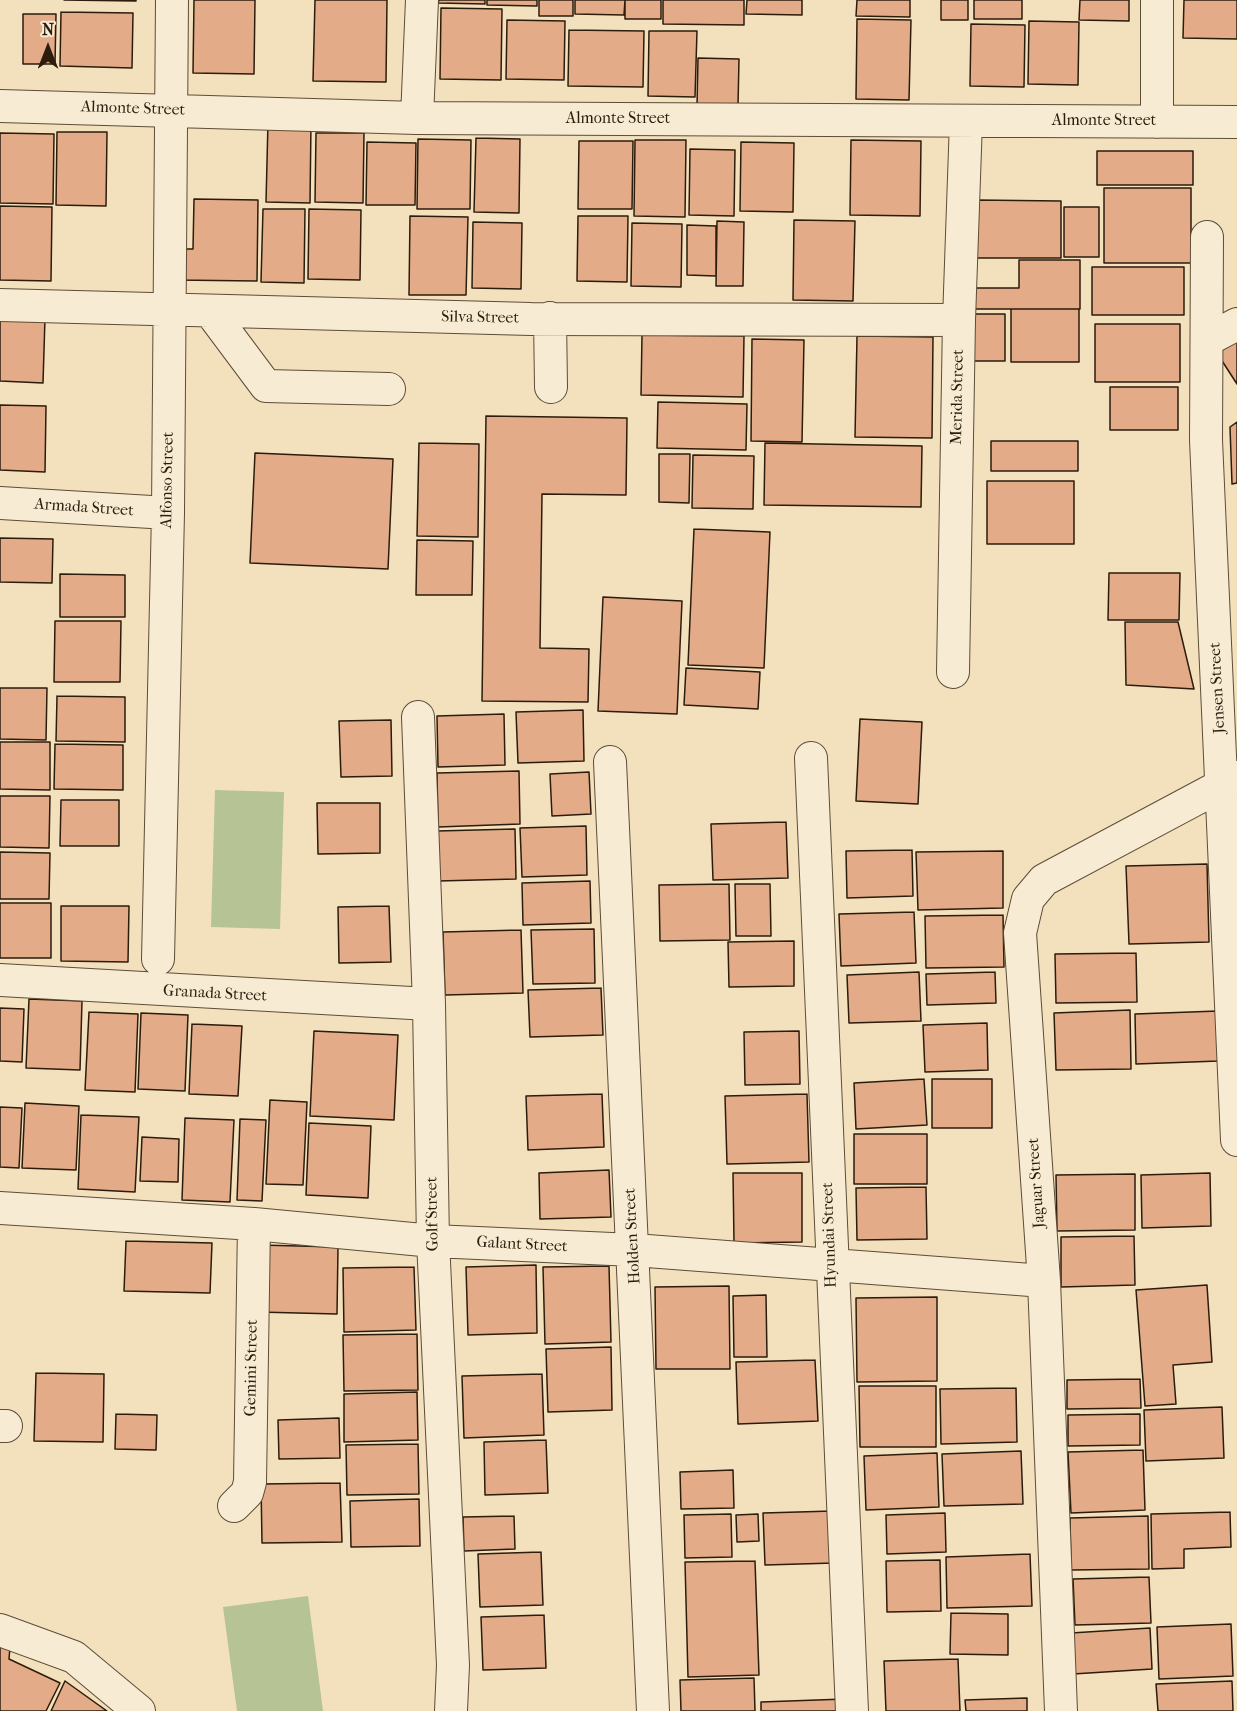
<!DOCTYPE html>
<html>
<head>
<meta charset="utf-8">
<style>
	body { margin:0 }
	#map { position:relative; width:1237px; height:1711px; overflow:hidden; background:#f3e0bd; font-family:"IM FELL French Canon",serif }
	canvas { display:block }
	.north { position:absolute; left:18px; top:18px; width:60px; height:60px; -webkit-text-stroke:4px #f7ebd4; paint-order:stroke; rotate:0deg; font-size:16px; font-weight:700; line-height:24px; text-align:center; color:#2b1c0c }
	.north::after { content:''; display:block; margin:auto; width:21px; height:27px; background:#2b1c0c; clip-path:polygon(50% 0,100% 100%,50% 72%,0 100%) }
</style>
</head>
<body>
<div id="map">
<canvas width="1237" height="1711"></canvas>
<div class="north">N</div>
</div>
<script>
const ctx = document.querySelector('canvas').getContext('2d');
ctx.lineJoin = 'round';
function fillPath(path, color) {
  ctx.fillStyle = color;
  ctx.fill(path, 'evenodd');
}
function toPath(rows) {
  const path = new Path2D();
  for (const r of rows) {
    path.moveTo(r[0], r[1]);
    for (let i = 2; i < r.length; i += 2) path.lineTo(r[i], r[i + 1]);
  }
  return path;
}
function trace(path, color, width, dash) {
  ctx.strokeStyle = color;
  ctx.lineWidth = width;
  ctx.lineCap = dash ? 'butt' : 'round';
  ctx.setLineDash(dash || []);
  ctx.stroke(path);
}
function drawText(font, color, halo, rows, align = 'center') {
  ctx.font = font + ' "IM FELL French Canon",serif';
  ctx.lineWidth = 4.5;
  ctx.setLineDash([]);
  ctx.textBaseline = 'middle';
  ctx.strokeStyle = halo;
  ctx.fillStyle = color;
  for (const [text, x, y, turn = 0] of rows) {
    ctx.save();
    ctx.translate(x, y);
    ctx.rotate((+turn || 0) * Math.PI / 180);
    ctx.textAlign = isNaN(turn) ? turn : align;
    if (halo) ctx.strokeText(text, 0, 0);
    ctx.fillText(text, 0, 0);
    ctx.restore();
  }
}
fillPath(toPath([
	[215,790,284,792,280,929,211,927],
	[308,1596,323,1711,237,1711,223,1607]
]), '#b5c395');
const building = toPath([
	[64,0,136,0,136,1,64,0],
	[194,0,255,0,254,74,193,73,194,0],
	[315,0,387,0,386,82,313,81,315,0],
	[439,0,485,0,485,4,438,3,439,0],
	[487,0,537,0,537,6,487,5,487,0],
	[539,0,573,0,573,16,539,16,539,0],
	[575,0,625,0,624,15,575,14,575,0],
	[625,0,661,0,661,19,625,19,625,0],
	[663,0,744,0,744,25,663,24,663,0],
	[747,0,802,0,802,15,746,14,747,0],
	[857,0,910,0,910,17,856,16,857,0],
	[941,0,968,0,968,20,941,20,941,0],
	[974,0,1022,0,1022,19,974,19,974,0],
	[1080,0,1129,0,1129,21,1079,20,1080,0],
	[1184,0,1237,0,1237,39,1183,38,1184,0],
	[441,8,502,9,501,80,440,79,441,8],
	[61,12,133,13,132,68,60,66,61,12],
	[23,14,56,14,55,64,23,64,23,14],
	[857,19,911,20,909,100,856,99,857,19],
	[507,20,565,21,564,80,506,79,507,20],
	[1029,21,1079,22,1078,85,1028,84,1029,21],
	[971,24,1025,25,1024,87,970,86,971,24],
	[569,30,644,31,643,87,568,86,569,30],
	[649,31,697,31,695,97,648,96,649,31],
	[698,58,739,59,738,106,697,106,698,58],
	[268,122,311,123,310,203,266,202,268,122],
	[57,132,107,132,106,206,56,205,57,132],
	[0,133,54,134,53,204,0,203,0,133],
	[316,133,364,133,363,203,315,202,316,133],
	[476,138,520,139,519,213,474,212,476,138],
	[418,139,471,140,470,209,417,209,418,139],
	[635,140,686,140,685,217,634,216,635,140],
	[851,140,921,141,920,216,850,215,851,140],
	[579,141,633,141,632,209,578,209,579,141],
	[367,142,416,143,415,205,366,205,367,142],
	[741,142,794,143,793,212,740,211,741,142],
	[690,149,735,150,734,216,689,215,690,149],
	[1097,151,1193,151,1193,185,1097,185,1097,151],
	[1104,188,1191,188,1191,263,1104,263,1104,188],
	[194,199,258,200,257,281,175,280,175,249,193,249,194,199],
	[976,200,1061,201,1061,258,976,258,976,200],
	[0,206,52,207,51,281,0,280,0,206],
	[1064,207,1099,207,1099,257,1064,257,1064,207],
	[263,209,305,209,304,283,261,282,263,209],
	[309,209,361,210,360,280,308,279,309,209],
	[410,216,468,217,466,295,409,295,410,216],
	[578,216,628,216,627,282,577,281,578,216],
	[794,220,855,221,853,301,793,300,794,220],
	[717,221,744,222,743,286,716,286,717,221],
	[473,222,522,223,521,289,472,288,473,222],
	[632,223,682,224,681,287,631,286,632,223],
	[687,225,716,226,716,276,687,275,687,225],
	[1019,260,1080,260,1080,309,971,309,971,288,1019,288,1019,260],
	[1092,267,1184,267,1184,315,1092,315,1092,267],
	[1011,309,1079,309,1079,362,1011,362,1011,309],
	[966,314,1005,314,1005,361,966,361,966,314],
	[0,316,45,318,43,383,0,381,0,316],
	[1095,324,1180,324,1180,382,1095,382,1095,324],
	[642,335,744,336,743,397,641,395,642,335],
	[857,336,933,337,932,438,855,437,857,336],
	[752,339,804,340,802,442,751,441,752,339],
	[1237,339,1237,384,1215,350,1237,339],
	[1110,387,1178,387,1178,430,1110,430,1110,387],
	[658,402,747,404,746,450,657,448,658,402],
	[0,405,46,406,45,472,0,470,0,405],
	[486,416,627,418,626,495,542,494,540,648,589,649,588,702,482,701,486,416],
	[1237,422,1237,483,1232,484,1230,427,1237,422],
	[991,441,1078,441,1078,471,991,471,991,441],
	[419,443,479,444,478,537,417,536,419,443],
	[765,443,922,446,921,507,764,505,765,443],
	[255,453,393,459,388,569,250,563,255,453],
	[659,454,690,454,689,503,659,502,659,454],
	[693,455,754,456,753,509,692,508,693,455],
	[987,481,1074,481,1074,544,987,544,987,481],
	[694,529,770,532,764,668,688,665,694,529],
	[0,538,53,539,52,583,0,582,0,538],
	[417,540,473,541,472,595,416,595,417,540],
	[1109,573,1180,573,1179,620,1108,620,1109,573],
	[60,574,125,575,125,617,60,617,60,574],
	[603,597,682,601,677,714,598,711,603,597],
	[55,621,121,621,120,682,54,682,55,621],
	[1125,622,1178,622,1194,689,1126,685,1125,622],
	[686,668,760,672,758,709,684,705,686,668],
	[0,688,47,688,46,740,0,739,0,688],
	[57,696,125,697,125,742,56,741,57,696],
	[583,710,584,761,518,763,516,712,583,710],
	[504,714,505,765,438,767,437,716,504,714],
	[860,719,922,722,918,804,856,801,860,719],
	[391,720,392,776,341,777,339,721,391,720],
	[0,742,50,742,50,790,0,789,0,742],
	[55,744,123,745,123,790,54,789,55,744],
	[519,771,520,824,438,827,437,773,519,771],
	[589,772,591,814,552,816,550,774,589,772],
	[0,796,50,796,49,848,0,847,0,796],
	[61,800,119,800,119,846,60,846,61,800],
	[317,803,380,803,380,853,318,854,317,803],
	[786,822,788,878,713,880,711,824,786,822],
	[586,826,587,875,522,877,520,828,586,826],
	[515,829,516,879,438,881,437,831,515,829],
	[912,850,913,896,847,898,846,851,912,850],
	[1003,851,1003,908,918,910,916,852,1003,851],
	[0,852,50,853,49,899,0,899,0,852],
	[1207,864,1209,942,1129,944,1126,866,1207,864],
	[590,881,591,923,523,925,522,883,590,881],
	[729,884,730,940,660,941,659,885,729,884],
	[735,884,770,884,771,936,736,936,735,884],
	[0,903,51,903,51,958,0,958,0,903],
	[61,906,129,906,128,962,61,961,61,906],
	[389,906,391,962,339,963,338,907,389,906],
	[914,912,916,963,841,966,839,914,914,912],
	[1003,915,1004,967,926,968,925,916,1003,915],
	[594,929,595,983,533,984,531,930,594,929],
	[521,930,523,993,445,995,443,932,521,930],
	[794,941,794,986,729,987,728,942,794,941],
	[1136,953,1137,1002,1056,1003,1055,954,1136,953],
	[919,972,921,1021,849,1023,847,975,919,972],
	[995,972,996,1003,927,1005,926,974,995,972],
	[601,988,603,1035,530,1037,528,990,601,988],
	[29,999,82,1001,80,1070,26,1068,29,999],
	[0,1008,24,1009,22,1062,0,1061,0,1008],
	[1130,1010,1131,1069,1056,1070,1054,1013,1130,1010],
	[1218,1011,1219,1061,1136,1064,1135,1014,1218,1011],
	[89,1012,138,1014,135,1092,85,1090,89,1012],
	[141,1013,188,1015,185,1091,138,1089,141,1013],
	[987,1023,988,1070,925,1072,923,1025,987,1023],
	[192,1024,242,1026,238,1096,189,1094,192,1024],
	[314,1031,398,1035,394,1120,310,1116,314,1031],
	[799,1031,800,1084,745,1085,744,1032,799,1031],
	[924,1079,927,1125,856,1129,854,1083,924,1079],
	[932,1079,992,1079,992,1128,932,1128,932,1079],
	[602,1094,604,1147,528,1150,526,1096,602,1094],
	[807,1094,809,1162,727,1164,725,1096,807,1094],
	[270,1100,307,1102,303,1185,266,1184,270,1100],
	[25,1103,79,1106,76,1170,22,1168,25,1103],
	[0,1107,22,1108,19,1168,0,1167,0,1107],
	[81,1115,139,1117,135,1192,78,1189,81,1115],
	[185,1118,234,1120,230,1202,182,1200,185,1118],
	[240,1119,266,1120,262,1201,237,1200,240,1119],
	[309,1123,371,1126,368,1198,306,1195,309,1123],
	[854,1134,927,1134,927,1184,854,1184,854,1134],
	[142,1137,179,1139,178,1182,140,1181,142,1137],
	[609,1170,611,1217,540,1219,539,1173,609,1170],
	[733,1173,802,1173,802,1242,734,1243,733,1173],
	[1210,1173,1211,1226,1142,1228,1141,1175,1210,1173],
	[1135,1174,1135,1230,1057,1231,1056,1175,1135,1174],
	[926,1187,927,1239,857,1240,856,1188,926,1187],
	[1134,1236,1135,1285,1061,1287,1061,1237,1134,1236],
	[126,1241,212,1243,210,1293,124,1291,126,1241],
	[259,1245,338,1247,337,1314,258,1312,259,1245],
	[536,1265,537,1333,468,1335,466,1267,536,1265],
	[609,1266,611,1342,545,1344,543,1267,609,1266],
	[414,1267,416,1330,344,1332,343,1268,414,1267],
	[1207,1285,1212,1362,1173,1365,1176,1404,1145,1406,1136,1290,1207,1285],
	[729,1286,730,1369,656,1369,655,1287,729,1286],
	[766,1295,767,1357,734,1357,733,1296,766,1295],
	[937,1297,937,1381,857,1382,856,1298,937,1297],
	[417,1334,418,1390,344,1391,343,1335,417,1334],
	[611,1347,612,1410,548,1412,546,1349,611,1347],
	[815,1360,818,1421,738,1424,736,1362,815,1360],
	[36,1373,104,1374,103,1442,34,1441,36,1373],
	[542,1374,544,1435,464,1438,462,1376,542,1374],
	[1140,1379,1141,1408,1067,1409,1067,1380,1140,1379],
	[859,1386,936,1386,936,1447,860,1447,859,1386],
	[1016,1388,1017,1442,941,1444,940,1389,1016,1388],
	[417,1392,418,1440,344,1442,344,1394,417,1392],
	[1222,1407,1224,1458,1146,1461,1144,1410,1222,1407],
	[116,1414,157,1415,156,1450,115,1449,116,1414],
	[1140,1414,1140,1445,1068,1446,1068,1415,1140,1414],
	[339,1418,340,1458,279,1459,278,1420,339,1418],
	[546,1440,548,1493,485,1495,484,1442,546,1440],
	[418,1444,419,1494,347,1495,346,1445,418,1444],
	[1143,1450,1145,1510,1071,1513,1068,1452,1143,1450],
	[1021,1451,1023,1504,944,1506,942,1454,1021,1451],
	[937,1453,939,1507,866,1510,864,1456,937,1453],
	[733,1470,734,1508,681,1509,680,1472,733,1470],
	[340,1483,342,1542,262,1543,261,1484,340,1483],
	[419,1499,420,1546,351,1547,350,1501,419,1499],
	[833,1511,834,1563,765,1565,763,1513,833,1511],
	[1230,1512,1231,1547,1184,1549,1184,1568,1152,1569,1151,1514,1230,1512],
	[945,1513,946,1552,887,1554,886,1515,945,1513],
	[731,1514,732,1557,685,1558,684,1515,731,1514],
	[758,1514,759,1541,737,1542,736,1515,758,1514],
	[514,1516,515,1549,464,1551,463,1517,514,1516],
	[1148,1516,1149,1569,1071,1570,1070,1518,1148,1516],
	[541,1552,543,1605,480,1607,478,1554,541,1552],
	[1030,1554,1032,1606,947,1608,946,1557,1030,1554],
	[940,1560,941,1611,887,1612,886,1561,940,1560],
	[755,1561,759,1675,688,1677,685,1562,755,1561],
	[1149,1577,1151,1623,1075,1625,1073,1579,1149,1577],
	[951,1613,1008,1614,1008,1655,950,1654,951,1613],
	[544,1615,546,1668,483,1670,481,1617,544,1615],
	[1231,1624,1233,1676,1159,1679,1157,1627,1231,1624],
	[1150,1628,1152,1669,1073,1674,1071,1633,1150,1628],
	[0,1646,10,1647,9,1659,60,1683,46,1711,0,1711,0,1646],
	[958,1659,960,1711,886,1711,884,1661,958,1659],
	[754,1678,755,1711,681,1711,680,1680,754,1678],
	[65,1681,107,1711,51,1711,65,1681],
	[1232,1681,1233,1711,1158,1711,1156,1684,1232,1681],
	[1027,1698,1027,1711,966,1711,965,1700,1027,1698],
	[845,1699,845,1711,761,1711,761,1702,845,1699]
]);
fillPath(building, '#e4ab88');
trace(building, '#2b1c0c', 1.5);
const minor = toPath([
	[1157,0,1157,122],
	[0,106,417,118,1237,122],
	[417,118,422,0],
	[1207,237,1206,440,1237,1140],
	[0,305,531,319,959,320],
	[210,311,266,386,389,389],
	[550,318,551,387],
	[1207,340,1237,324],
	[0,503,168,513],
	[953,672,959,320,966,121],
	[418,717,429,1004,433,1241,453,1665,451,1711],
	[811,758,852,1711],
	[610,762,653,1711],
	[158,959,168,513,172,0],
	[0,980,429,1004],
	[0,1208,254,1224,433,1241,634,1250,1044,1281],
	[0,1426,6,1426],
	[234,1506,247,1493,250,1482,254,1224],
	[0,1630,74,1657,139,1711],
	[1061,1711,1044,1281,1020,933,1028,899,1044,880,1237,777]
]);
trace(minor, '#5d4d38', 34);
trace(minor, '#f7ebd4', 32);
drawText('16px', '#2b1c0c', '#f7ebd4', [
	["Almonte Street",133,109,2],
	["Almonte Street",618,119],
	["Almonte Street",1104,121],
	["Silva Street",480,318,1],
	["Merida Street",958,397,-89],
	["Alfonso Street",168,480,-89],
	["Armada Street",84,508,4],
	["Jensen Street",1218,688,-93],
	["Granada Street",215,994,3],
	["Jaguar Street",1037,1183,-94],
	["Golf Street",433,1214,-91],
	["Hyundai Street",830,1235,-92],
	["Holden Street",633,1236,-93],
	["Galant Street",522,1245,3],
	["Gemini Street",252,1368,-89]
]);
</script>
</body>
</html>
